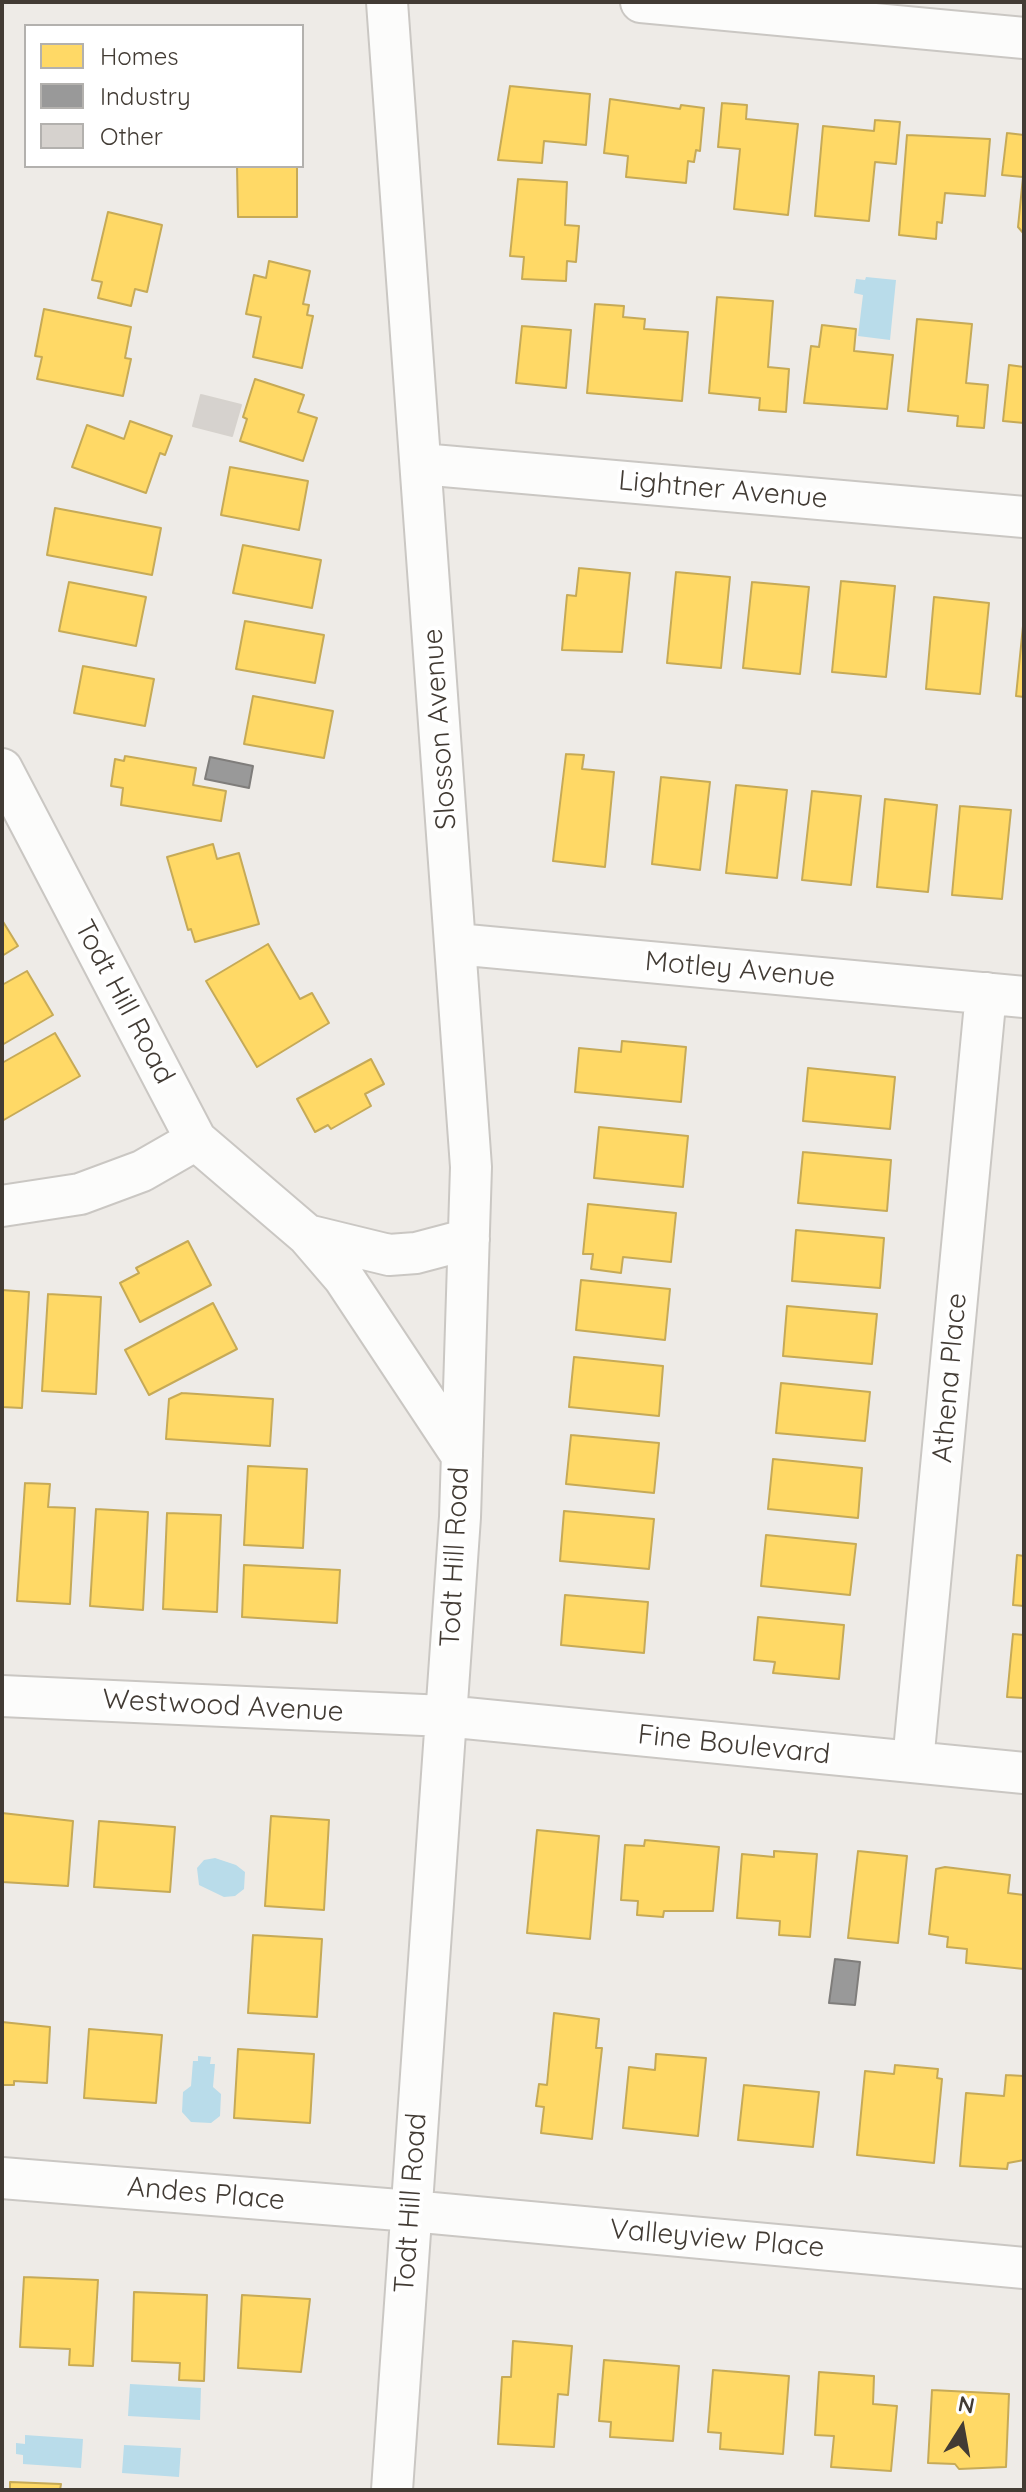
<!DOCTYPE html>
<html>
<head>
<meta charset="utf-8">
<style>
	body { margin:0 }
	#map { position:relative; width:1026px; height:2492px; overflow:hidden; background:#eeebe7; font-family:Quicksand,sans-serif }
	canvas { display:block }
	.frame { position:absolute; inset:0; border:4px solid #423b34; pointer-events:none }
	.legend { position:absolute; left:24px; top:24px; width:280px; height:144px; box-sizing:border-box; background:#fff; border:2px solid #b3b1ae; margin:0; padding:10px 14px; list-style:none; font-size:24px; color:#423b34 }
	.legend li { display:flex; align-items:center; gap:16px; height:40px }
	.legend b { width:40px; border:2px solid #b3b1ae }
	.north { position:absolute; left:922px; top:2388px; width:80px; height:80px; -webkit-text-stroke:6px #fff; paint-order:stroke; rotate:11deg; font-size:22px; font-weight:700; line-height:32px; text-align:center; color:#423b34 }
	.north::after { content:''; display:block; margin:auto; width:28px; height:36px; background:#423b34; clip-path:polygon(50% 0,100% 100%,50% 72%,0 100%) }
</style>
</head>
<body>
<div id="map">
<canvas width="1026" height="2492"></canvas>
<div class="frame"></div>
<ul class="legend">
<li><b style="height:22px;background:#ffd966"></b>Homes</li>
<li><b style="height:22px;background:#999"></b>Industry</li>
<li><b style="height:22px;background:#d6d2ce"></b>Other</li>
</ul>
<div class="north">N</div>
</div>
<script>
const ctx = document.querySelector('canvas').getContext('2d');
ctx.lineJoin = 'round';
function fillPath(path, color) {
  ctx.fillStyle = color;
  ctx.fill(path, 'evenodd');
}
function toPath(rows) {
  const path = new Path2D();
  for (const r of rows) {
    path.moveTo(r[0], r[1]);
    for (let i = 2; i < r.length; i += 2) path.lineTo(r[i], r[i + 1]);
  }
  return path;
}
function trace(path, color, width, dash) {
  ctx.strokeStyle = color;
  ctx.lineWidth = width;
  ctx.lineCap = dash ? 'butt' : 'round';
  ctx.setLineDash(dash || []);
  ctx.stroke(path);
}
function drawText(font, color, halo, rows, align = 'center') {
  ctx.font = font + ' Quicksand,sans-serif';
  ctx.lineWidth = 8;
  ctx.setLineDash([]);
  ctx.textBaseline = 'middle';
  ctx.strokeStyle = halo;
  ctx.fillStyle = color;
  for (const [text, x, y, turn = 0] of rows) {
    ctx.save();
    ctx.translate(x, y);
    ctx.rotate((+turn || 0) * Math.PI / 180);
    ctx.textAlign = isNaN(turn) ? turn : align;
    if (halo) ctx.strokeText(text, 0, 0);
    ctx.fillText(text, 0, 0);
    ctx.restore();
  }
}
fillPath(toPath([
	[866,277,896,280,890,340,858,336,863,295,854,293,856,279,865,280],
	[215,1858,236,1865,245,1872,244,1889,235,1896,224,1897,199,1885,197,1868,204,1860],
	[198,2056,211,2057,210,2064,215,2064,213,2087,221,2094,220,2116,211,2123,191,2122,182,2112,183,2092,191,2086,193,2061,198,2061],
	[130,2384,201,2388,200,2420,128,2416],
	[25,2435,83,2439,81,2468,23,2464,23,2455,16,2454,16,2443,25,2444],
	[124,2445,181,2448,179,2477,122,2473]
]), '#b9dcea');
const homes = toPath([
	[510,86,590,94,586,145,544,141,542,163,498,160,510,86],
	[610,99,680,109,681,105,704,108,700,151,696,150,694,162,688,161,686,183,626,177,628,156,604,153,610,99],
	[722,103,747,105,746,119,798,124,788,215,734,209,740,149,718,147,722,103],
	[875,120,900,122,896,164,875,162,869,221,815,216,823,126,874,131,875,120],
	[1007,133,1024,135,1024,234,1018,227,1023,177,1002,175,1007,133],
	[907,135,990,139,985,196,945,193,942,223,937,222,936,239,899,235,907,135],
	[237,166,297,166,297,217,238,217,237,166],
	[518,179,567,182,565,225,579,226,576,262,567,261,566,281,522,279,524,257,510,256,518,179],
	[108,212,162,225,147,292,135,289,131,306,98,298,102,282,92,280,108,212],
	[269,261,310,271,303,304,309,305,307,315,313,316,302,368,253,357,261,317,246,314,254,275,266,278,269,261],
	[717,297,773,301,768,367,789,369,786,412,759,410,760,398,709,393,717,297],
	[595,304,624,306,623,317,645,319,644,329,688,332,682,401,587,393,595,304],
	[44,309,131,327,125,358,131,359,123,396,37,379,42,357,35,356,44,309],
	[917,319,972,324,966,383,988,385,984,428,957,426,958,416,908,411,917,319],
	[822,325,856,329,854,351,893,355,887,409,804,403,811,346,819,347,822,325],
	[522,326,571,330,566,388,516,383,522,326],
	[1009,365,1024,367,1024,423,1003,421,1009,365],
	[255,379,304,395,298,412,317,418,303,461,240,441,247,419,243,417,255,379],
	[130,421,172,436,165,455,160,453,146,493,72,467,87,425,124,439,130,421],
	[230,467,308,481,299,530,221,515,230,467],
	[55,508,161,528,152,575,47,555,55,508],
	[243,545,321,560,312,608,233,593,243,545],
	[579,568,630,573,622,652,562,650,567,595,576,596,579,568],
	[676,572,730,577,721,668,667,663,676,572],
	[841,581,895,586,886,677,832,672,841,581],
	[69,582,146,597,136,646,59,631,69,582],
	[752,582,809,587,800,674,743,668,752,582],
	[934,597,989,603,980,694,926,689,934,597],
	[1024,616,1024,697,1016,696,1024,616],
	[245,621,324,635,315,683,236,669,245,621],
	[83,666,154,679,145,726,74,713,83,666],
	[253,696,333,711,324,758,244,744,253,696],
	[566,754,584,755,582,769,614,772,605,867,553,861,566,754],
	[125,756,196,768,193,785,226,791,221,821,121,805,123,788,111,786,115,759,124,761,125,756],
	[661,777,710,782,700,870,652,864,661,777],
	[736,785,787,790,777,878,726,873,736,785],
	[812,791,861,796,851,885,802,880,812,791],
	[885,799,937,805,928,892,877,887,885,799],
	[960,806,1011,810,1002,899,952,895,960,806],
	[213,844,217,859,239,853,259,924,195,942,191,929,188,930,167,857,213,844],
	[2,920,18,946,2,956,2,920],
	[268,944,300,999,312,993,329,1023,257,1067,206,981,268,944],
	[27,971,53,1015,2,1045,2,985,27,971],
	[55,1033,80,1076,2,1121,2,1063,55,1033],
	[622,1041,686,1047,681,1102,575,1092,579,1048,621,1052,622,1041],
	[371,1059,384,1084,365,1094,371,1106,331,1129,328,1125,315,1132,297,1099,371,1059],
	[808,1068,895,1077,890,1129,803,1121,808,1068],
	[599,1127,688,1136,683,1187,594,1178,599,1127],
	[803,1152,891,1160,887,1211,798,1203,803,1152],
	[588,1204,676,1213,671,1262,623,1257,621,1273,591,1269,593,1254,583,1254,588,1204],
	[796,1230,884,1238,880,1288,792,1281,796,1230],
	[188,1241,211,1285,140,1322,120,1283,139,1273,136,1268,188,1241],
	[581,1280,670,1289,665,1340,576,1330,581,1280],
	[2,1290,29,1292,22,1408,2,1407,2,1290],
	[48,1294,101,1297,96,1394,42,1391,48,1294],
	[213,1303,237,1349,149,1395,125,1350,213,1303],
	[787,1306,877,1314,872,1364,783,1356,787,1306],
	[574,1357,663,1366,659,1416,569,1407,574,1357],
	[781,1383,870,1392,865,1441,776,1433,781,1383],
	[182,1393,273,1399,270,1446,166,1439,169,1399,182,1393],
	[571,1435,659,1443,654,1493,566,1484,571,1435],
	[773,1459,862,1468,858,1518,768,1509,773,1459],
	[248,1466,307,1469,303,1548,244,1545,248,1466],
	[25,1483,50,1484,48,1507,75,1508,70,1604,17,1601,25,1483],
	[96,1509,148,1512,143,1610,90,1606,96,1509],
	[564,1511,654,1519,649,1569,560,1561,564,1511],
	[167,1513,221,1515,217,1612,163,1609,167,1513],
	[766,1535,856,1544,850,1595,761,1586,766,1535],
	[1017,1555,1024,1556,1024,1606,1013,1605,1017,1555],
	[244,1565,340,1570,337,1623,242,1617,244,1565],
	[565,1595,648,1602,644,1653,561,1645,565,1595],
	[758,1617,844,1625,839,1679,773,1673,775,1662,754,1660,758,1617],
	[1013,1634,1024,1635,1024,1698,1007,1697,1013,1634],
	[2,1813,73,1821,68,1886,2,1882,2,1813],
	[271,1816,329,1820,324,1910,265,1906,271,1816],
	[99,1821,175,1827,170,1892,94,1887,99,1821],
	[537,1830,599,1836,590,1939,527,1933,537,1830],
	[645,1840,719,1847,713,1911,664,1911,663,1917,637,1915,638,1901,621,1900,625,1845,644,1846,645,1840],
	[774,1851,817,1854,810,1937,779,1935,780,1921,737,1918,742,1854,774,1857,774,1851],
	[858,1851,907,1856,898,1943,848,1938,858,1851],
	[945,1867,1010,1875,1008,1893,1024,1895,1024,1969,966,1963,967,1949,947,1947,948,1937,929,1934,936,1869,945,1867],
	[253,1935,322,1939,317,2017,248,2013,253,1935],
	[554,2013,599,2019,596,2048,602,2048,592,2139,541,2133,544,2107,536,2106,539,2084,547,2085,554,2013],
	[2,2022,50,2027,47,2083,14,2081,14,2085,2,2085,2,2022],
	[89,2029,162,2035,156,2103,84,2098,89,2029],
	[238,2049,314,2054,310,2123,234,2118,238,2049],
	[656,2054,706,2058,698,2136,623,2128,629,2067,655,2070,656,2054],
	[895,2065,938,2069,937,2078,942,2079,934,2163,857,2155,865,2071,894,2074,895,2065],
	[1006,2075,1024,2076,1024,2160,1008,2163,1007,2169,960,2166,966,2093,1004,2096,1006,2075],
	[744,2085,819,2092,813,2147,738,2140,744,2085],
	[24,2277,98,2280,93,2366,69,2365,70,2349,20,2347,24,2277],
	[134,2292,207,2295,204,2381,179,2380,180,2363,132,2361,134,2292],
	[242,2295,310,2299,301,2372,238,2368,242,2295],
	[513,2341,572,2346,568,2395,558,2394,554,2447,498,2444,502,2377,511,2377,513,2341],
	[604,2360,679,2366,673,2441,610,2437,611,2422,599,2421,604,2360],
	[713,2370,789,2376,783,2454,720,2449,721,2433,708,2432,713,2370],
	[819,2372,874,2376,873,2404,897,2406,891,2471,831,2467,834,2436,815,2435,819,2372],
	[932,2390,1009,2394,1006,2467,959,2469,955,2464,928,2463,932,2390],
	[10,2482,61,2484,60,2490,10,2490,10,2482]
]);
fillPath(homes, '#ffd966');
trace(homes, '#c6aa57', 2);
const industry = toPath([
	[210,757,253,766,249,788,205,779,210,757],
	[835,1959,860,1962,855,2005,829,2003,835,1959]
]);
fillPath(industry, '#999');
trace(industry, '#7f7d7b', 2);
const building = toPath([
	[201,395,241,405,232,436,193,426,201,395]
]);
fillPath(building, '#d6d2ce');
trace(building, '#d6d2cd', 2);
const minor = toPath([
	[387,2,471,1167,460,1517,392,2490],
	[641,2,1024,38],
	[421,464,1024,517],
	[2,769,196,1140,307,1235,344,1278,462,1456],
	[456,944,1024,997],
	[2,1206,80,1194,142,1171,196,1140],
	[307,1235,389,1255,416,1253,469,1239],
	[2,1696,445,1716,1024,1773],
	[913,1762,986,993],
	[2,2178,411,2211,1024,2268]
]);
trace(minor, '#cac7c3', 44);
trace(minor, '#fcfcfb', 40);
drawText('28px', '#423b34', '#fff', [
	["Lightner Avenue",723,490,5],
	["Slosson Avenue",440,729,-94],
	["Motley Avenue",740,970,5],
	["Todt Hill Road",124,1002,62],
	["Athena Place",950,1378,-85],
	["Todt Hill Road",455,1557,-87],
	["Westwood Avenue",223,1706,3],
	["Fine Boulevard",734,1745,6],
	["Andes Place",206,2194,5],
	["Todt Hill Road",411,2203,-86],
	["Valleyview Place",717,2239,5]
]);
</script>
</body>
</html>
